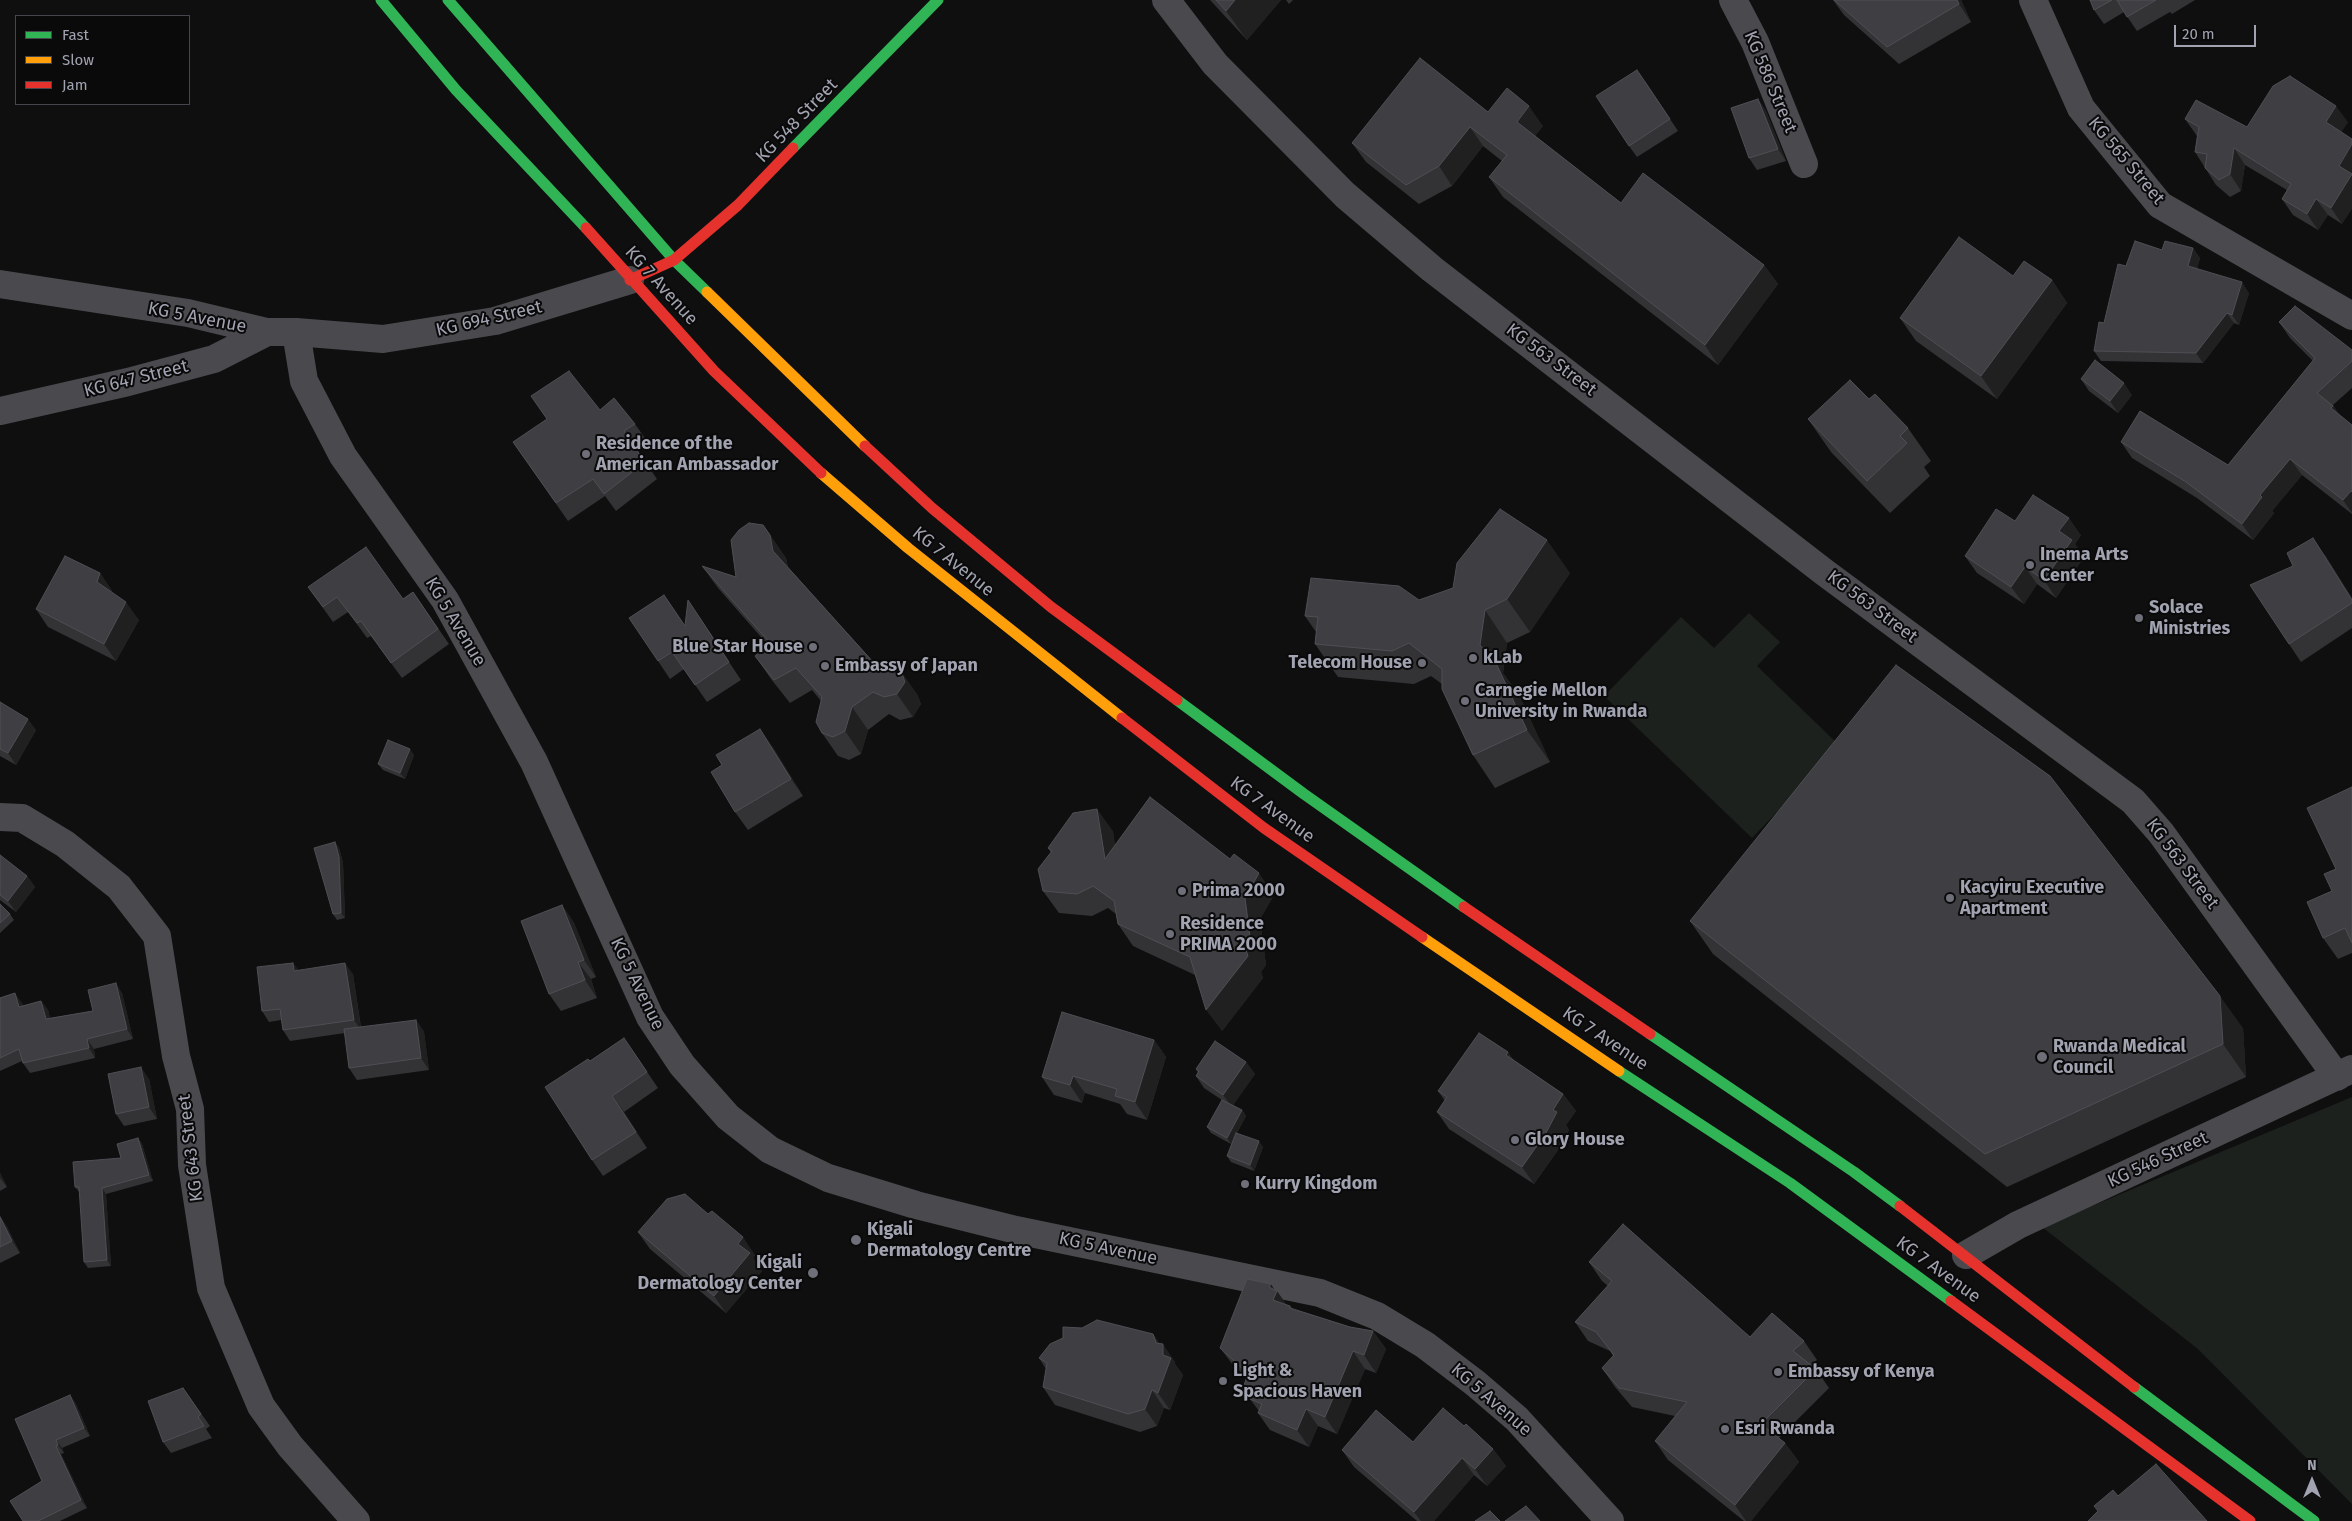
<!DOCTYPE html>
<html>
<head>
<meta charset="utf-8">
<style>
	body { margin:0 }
	#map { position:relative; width:2352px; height:1521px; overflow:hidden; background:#0f0f10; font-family:"Fira Sans",sans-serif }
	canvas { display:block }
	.legend { position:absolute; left:15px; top:15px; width:175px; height:90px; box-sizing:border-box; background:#0a0a0b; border:1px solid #46474d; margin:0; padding:6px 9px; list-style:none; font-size:15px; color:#a1a3b0 }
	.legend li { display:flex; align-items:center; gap:10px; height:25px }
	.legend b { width:25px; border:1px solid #46474d }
	.north { position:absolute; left:2287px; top:1456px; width:50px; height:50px; -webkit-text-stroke:4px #0a0a0b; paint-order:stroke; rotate:0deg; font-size:14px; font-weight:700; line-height:20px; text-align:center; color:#a1a3b0 }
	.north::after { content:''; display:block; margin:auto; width:18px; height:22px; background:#a1a3b0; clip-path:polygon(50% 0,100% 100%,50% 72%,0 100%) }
	.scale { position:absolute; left:2174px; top:25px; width:82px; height:22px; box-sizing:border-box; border:2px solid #a1a3b0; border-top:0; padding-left:6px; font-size:15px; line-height:18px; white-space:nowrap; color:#a1a3b0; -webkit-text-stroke:4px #0a0a0b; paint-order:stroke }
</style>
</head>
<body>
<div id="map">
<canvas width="2352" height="1521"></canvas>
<ul class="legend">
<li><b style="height:6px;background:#30b455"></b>Fast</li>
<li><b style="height:6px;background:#ff9f0a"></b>Slow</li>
<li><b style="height:6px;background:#e5322d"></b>Jam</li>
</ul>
<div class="north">N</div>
<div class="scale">20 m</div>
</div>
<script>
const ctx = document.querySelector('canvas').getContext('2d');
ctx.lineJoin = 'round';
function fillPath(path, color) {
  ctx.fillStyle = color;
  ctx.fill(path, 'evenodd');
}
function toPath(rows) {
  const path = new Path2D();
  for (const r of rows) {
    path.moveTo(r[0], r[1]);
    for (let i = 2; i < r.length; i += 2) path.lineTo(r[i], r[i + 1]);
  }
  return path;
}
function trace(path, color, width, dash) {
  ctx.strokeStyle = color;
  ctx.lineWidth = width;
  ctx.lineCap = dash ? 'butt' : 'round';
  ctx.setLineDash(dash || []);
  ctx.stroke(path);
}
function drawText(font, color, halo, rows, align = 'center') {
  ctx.font = font + ' "Fira Sans",sans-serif';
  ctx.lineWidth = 4;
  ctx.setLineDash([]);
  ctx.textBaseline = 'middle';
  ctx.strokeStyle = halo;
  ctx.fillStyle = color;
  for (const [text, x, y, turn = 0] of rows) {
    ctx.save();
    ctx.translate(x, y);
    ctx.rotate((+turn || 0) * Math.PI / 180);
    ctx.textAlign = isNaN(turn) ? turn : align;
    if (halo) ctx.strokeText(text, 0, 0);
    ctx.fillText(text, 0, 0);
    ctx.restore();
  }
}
fillPath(toPath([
	[1749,613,1780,642,1757,666,1840,746,1752,838,1604,696,1681,617,1714,648],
	[2352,1097,2352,1504,2198,1349,2042,1227]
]), '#1c211d');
trace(toPath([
	[1166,0,1215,64,1345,195,1432,269,1824,572,2133,801,2161,833,2337,1077],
	[1733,0,1755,42,1804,164],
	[2033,0,2081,108,2160,205,2352,316],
	[0,284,188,313,267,332,296,332,383,339,495,321,630,280],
	[296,332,304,381,343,456,445,600,534,762,650,1017,682,1065,728,1117,770,1150,828,1178,916,1205,1016,1230,1320,1293,1377,1316,1425,1345,1475,1383,1517,1419,1610,1521],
	[0,411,128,382,214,359,267,332],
	[0,817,22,818,65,844,119,887,157,936,176,1056,190,1109,192,1165,211,1288,261,1406,290,1446,356,1521],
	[1966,1255,2018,1225,2352,1069]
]), '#4a4a4e', 28);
trace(toPath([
	[381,0,456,90,586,228],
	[448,0,674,260,707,292],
	[793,148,938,0],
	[1177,700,1304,794,1464,907],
	[1650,1034,1854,1172,1900,1206],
	[1619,1071,1790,1183,1951,1301],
	[2134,1387,2314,1521]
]), '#30b455', 11);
trace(toPath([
	[707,292,865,446],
	[821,473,908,548,1122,718],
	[1422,937,1619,1071]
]), '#ff9f0a', 11);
trace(toPath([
	[586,228,714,371,821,473],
	[630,280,674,260,738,205,793,148],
	[865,446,932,508,1051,607,1177,700],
	[1122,718,1264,828,1422,937],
	[1464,907,1650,1034],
	[1900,1206,2134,1387],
	[1951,1301,2250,1521]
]), '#e5322d', 11);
fillPath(toPath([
	[1210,0,1281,0,1247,40],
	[1286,0,1293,0,1289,4],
	[1833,0,1961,0,1971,22,1899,64,1844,15],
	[2090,0,2195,0,2172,14,2170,12,2137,31,2124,12,2104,24,2094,10],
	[1645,81,1678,131,1637,157,1629,146],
	[1758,99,1766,111,1786,161,1757,170,1749,158],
	[1488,112,1543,126,1535,136,1621,203,1764,265,1778,284,1718,365,1503,197,1489,177,1502,161,1483,146,1452,186,1419,204,1366,162,1352,143],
	[2185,119,2247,127,2348,122,2341,132,2342,224,2328,215,2318,230,2293,215,2282,199,2287,190,2245,165,2241,191,2230,197,2216,185,2195,152,2197,136],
	[2193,248,2200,258,2197,269,2249,293,2239,325,2234,323,2203,363,2101,361,2094,351,2126,266,2162,250],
	[2013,276,2052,280,2067,303,1997,399,1916,341,1900,318],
	[2279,322,2352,350,2352,388,2333,405,2340,416,2352,425,2352,514,2302,475,2272,511,2274,513,2253,540,2197,498,2132,458,2121,442,2228,465,2313,361,2290,338],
	[2081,379,2132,395,2118,413,2089,391],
	[1869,399,1908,428,1931,461,1924,467,1930,476,1890,513,1831,452,1808,419],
	[600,410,635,424,647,441,636,449,657,479,616,511,605,496,568,521,513,442],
	[2015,521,2081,535,2075,544,2084,557,2056,598,2037,584,2024,604,1977,573,1965,556],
	[763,525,786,558,788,567,874,663,917,694,921,704,913,717,900,720,889,714,868,730,861,754,849,760,838,756,822,733,821,701,812,690,790,703,771,679,755,656,768,645,718,588,702,566,736,577],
	[2325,555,2352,598,2352,628,2301,662,2289,644,2293,566],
	[100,573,112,591,111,592,139,620,116,661,48,627,36,609],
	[1570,573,1530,632,1507,643,1503,673,1519,695,1550,762,1495,788,1473,755,1442,684,1431,676,1414,684,1338,677,1315,644,1316,632,1305,616,1419,600],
	[308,587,403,599,413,592,449,644,402,678,371,636,367,638,348,612,333,622],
	[700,618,741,680,707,702,684,669,670,679,658,661,685,626],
	[0,702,36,730,16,765,0,756],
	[772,746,803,796,748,830,735,812,722,765],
	[414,755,405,779,383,770,378,764],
	[2352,787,2352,953,2338,959,2323,938],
	[1113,831,1115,846,1274,895,1260,919,1266,965,1261,972,1263,978,1222,1031,1195,975,1133,946,1118,924,1116,914,1108,908,1092,916,1059,913,1043,891,1051,853,1048,848],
	[335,842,339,848,343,863,345,918,337,920,333,914],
	[0,855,27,876,35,887,16,912,0,900],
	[0,904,10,914,14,920,0,933],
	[562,905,574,923,596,977,591,979,597,998,561,1011,549,994],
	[1690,921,2243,1028,2246,1077,2007,1187,1713,954],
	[298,970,353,974,361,1027,416,1020,424,1032,429,1070,357,1080,349,1068,345,1033,290,1041,283,1030,281,1020,269,1022,262,1011],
	[122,993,133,1039,94,1049,95,1058,30,1073,23,1063,22,1061,0,1071,0,998,22,1003,23,1006,41,1001,48,1010,50,1018,93,1011],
	[1154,1040,1166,1057,1147,1120,1127,1114,1120,1104,1085,1093,1082,1103,1054,1095,1042,1077],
	[1508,1052,1513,1060,1563,1094,1576,1111,1566,1125,1569,1130,1558,1150,1534,1184,1449,1129,1437,1112,1445,1101,1438,1091],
	[635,1054,658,1088,624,1112,647,1148,603,1176,592,1160,590,1061],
	[1246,1062,1255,1074,1233,1105,1242,1110,1246,1116,1237,1133,1263,1147,1254,1171,1231,1162,1227,1156,1234,1139,1231,1144,1211,1133,1207,1127,1222,1100,1204,1088,1196,1076,1198,1073,1196,1069],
	[149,1079,157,1119,124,1126,116,1114],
	[138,1138,142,1144,153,1181,106,1194,111,1266,88,1268,84,1262,80,1193,75,1187,121,1158],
	[0,1173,7,1187,0,1191],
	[0,1216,7,1227,20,1253,0,1263],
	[638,1232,755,1255,753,1258,762,1271,726,1313,650,1249],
	[1589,1262,1750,1337,1804,1341,1817,1360,1811,1365,1816,1369,1829,1388,1779,1438,1785,1443,1799,1462,1751,1521,1744,1521,1668,1460,1655,1441,1675,1416,1632,1407,1615,1387,1602,1368,1613,1356,1610,1351,1588,1341,1575,1322,1608,1286,1602,1281],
	[1275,1290,1286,1305,1290,1306,1293,1309,1350,1327,1373,1331,1386,1349,1376,1373,1365,1369,1337,1434,1318,1426,1309,1447,1270,1430,1258,1413,1259,1411,1250,1399,1247,1378,1233,1365,1220,1348],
	[1153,1334,1159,1343,1175,1362,1175,1364,1183,1375,1170,1410,1164,1408,1157,1426,1140,1432,1055,1405,1043,1387,1046,1369,1039,1358,1063,1338],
	[183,1388,210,1426,206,1429,212,1438,171,1453,163,1442],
	[70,1395,76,1404,90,1436,62,1448,64,1453,61,1454,87,1508,60,1521,23,1521,42,1481],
	[1464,1426,1493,1449,1506,1466,1487,1486,1474,1475,1434,1521,1417,1521,1354,1467,1342,1450,1413,1442]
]), '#333336');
fillPath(toPath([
	[1235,0,1281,0,1247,40,1226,11],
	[1957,0,1961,0,1971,22,1959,4],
	[1758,99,1766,111,1786,161,1778,149],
	[1529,106,1543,126,1531,141,1517,122],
	[2336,106,2348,122,2337,139,2326,122],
	[1470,127,1483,146,1452,186,1439,166],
	[2352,144,2352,209,2342,224,2331,208,2339,166],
	[2234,148,2245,165,2241,191,2230,174],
	[2316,199,2328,215,2318,230,2307,214],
	[2193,248,2200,258,2195,276,2188,266],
	[1764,265,1778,284,1718,365,1705,345],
	[2052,280,2067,303,1997,399,1981,376],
	[2242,282,2249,293,2239,325,2232,315],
	[2227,313,2234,323,2203,363,2196,353],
	[2124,383,2132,395,2118,413,2110,401],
	[2333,406,2345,422,2331,408],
	[2290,459,2302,475,2272,511,2274,513,2253,540,2242,524,2260,495],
	[2351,491,2352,493,2352,513,2343,500],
	[2069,518,2081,535,2075,544,2084,557,2056,598,2044,580,2059,531],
	[763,525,786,558,789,573,773,551],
	[2313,538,2325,555,2352,598,2352,600],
	[1547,540,1570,573,1530,632,1507,599],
	[2025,567,2037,584,2024,604,2011,587],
	[100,573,112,591,109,599,97,582],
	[126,602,139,620,116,661,104,644],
	[1485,610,1507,643,1503,673,1519,695,1550,762,1527,730,1480,645],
	[901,671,917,694,921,704,913,717,897,694],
	[852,707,868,730,861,754,845,731],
	[28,719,36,730,16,765,8,753],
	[760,729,772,746,803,796,791,779],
	[410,749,414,755,405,779,400,773],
	[1097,809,1113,831,1120,881,1105,859],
	[335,842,339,848,343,863,345,918,341,913],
	[1259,873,1274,895,1260,919,1266,965,1261,972,1263,978,1222,1031,1206,1010,1246,950,1245,898],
	[27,876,35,887,16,912,8,901],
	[562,905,574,923,596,977,584,960],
	[578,962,591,979,597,998,585,980],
	[293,963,301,973,294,971],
	[345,963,353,974,361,1030,354,1020],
	[116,983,122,993,133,1039,127,1029],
	[15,993,22,1003,26,1016,19,1007],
	[2220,996,2243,1028,2246,1077,2223,1044],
	[41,1001,48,1010,53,1028,46,1019],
	[416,1020,424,1032,429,1070,421,1058],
	[87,1039,94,1049,95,1058,89,1048],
	[1154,1040,1166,1057,1147,1120,1135,1102],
	[1508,1052,1520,1069,1506,1055],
	[1246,1062,1255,1074,1232,1107,1223,1095],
	[141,1067,149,1079,157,1119,149,1107],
	[1073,1076,1085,1093,1082,1103,1070,1085],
	[1563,1094,1576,1111,1566,1125,1569,1130,1558,1150,1534,1184,1522,1167,1553,1110],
	[612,1096,624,1112,647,1148,636,1132],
	[1242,1110,1246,1116,1231,1144,1227,1138],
	[138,1138,142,1144,153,1181,149,1175],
	[1259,1141,1263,1147,1254,1171,1250,1165],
	[0,1173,7,1187,0,1178],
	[102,1188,106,1194,111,1266,107,1260],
	[0,1216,7,1227,20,1253,12,1241],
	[743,1237,755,1255,753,1258,762,1271,726,1313,714,1296,738,1244],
	[1271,1284,1276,1292,1277,1291,1289,1308,1273,1300,1269,1287],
	[1373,1331,1386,1349,1376,1373,1364,1355],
	[1153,1334,1163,1349,1163,1344,1175,1362,1175,1364,1183,1375,1170,1410,1158,1393,1163,1355],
	[1353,1351,1365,1369,1337,1434,1325,1417],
	[1152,1390,1164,1408,1157,1426,1145,1409],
	[70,1395,76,1404,90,1436,84,1428],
	[1306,1409,1318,1426,1309,1447,1297,1430],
	[56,1440,62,1448,64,1453,58,1445],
	[1785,1443,1799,1462,1751,1521,1746,1521,1735,1505],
	[56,1446,61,1454,87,1508,81,1500],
	[1493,1449,1506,1466,1487,1486,1475,1469],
	[1462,1458,1474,1475,1434,1521,1421,1521,1414,1512]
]), '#202021');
const building = toPath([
	[1216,0,1235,0,1226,11,1216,0],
	[1834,0,1957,0,1959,4,1887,47,1834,0],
	[2090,0,2112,0,2094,10,2090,0],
	[2117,0,2156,0,2127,17,2117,0],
	[1420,58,1488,112,1507,88,1529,106,1517,122,1621,203,1643,173,1764,265,1705,345,1489,177,1507,155,1470,127,1439,166,1406,185,1352,143,1420,58],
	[1637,70,1670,119,1629,146,1596,96,1637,70],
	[2290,76,2336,106,2326,122,2352,139,2352,144,2339,166,2352,174,2331,208,2316,199,2307,214,2282,199,2291,184,2234,148,2230,174,2219,180,2205,168,2207,154,2195,152,2199,127,2185,119,2196,100,2247,127,2273,86,2290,76],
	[1758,99,1778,149,1749,158,1731,108,1758,99],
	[1959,237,2013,276,2024,261,2052,280,1981,376,1900,318,1959,237],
	[2135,241,2162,250,2165,241,2193,248,2188,266,2242,282,2232,315,2227,313,2196,353,2094,351,2099,322,2104,323,2118,264,2126,266,2135,241],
	[2295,306,2352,350,2352,361,2317,393,2333,406,2331,408,2352,425,2352,492,2351,491,2343,500,2290,459,2260,495,2262,497,2242,524,2186,482,2121,442,2140,411,2228,465,2315,358,2279,322,2295,306],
	[2095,360,2124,383,2110,401,2081,379,2095,360],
	[569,371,600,410,614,398,635,424,624,431,645,462,604,494,593,479,556,503,513,442,547,419,531,396,569,371],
	[1850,380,1869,399,1875,394,1908,428,1900,436,1907,443,1867,481,1808,419,1850,380],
	[2033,495,2069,518,2059,531,2072,540,2044,580,2025,567,2011,587,1965,556,1996,509,2015,521,2033,495],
	[1500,509,1547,540,1507,599,1485,610,1480,645,1496,663,1527,730,1473,755,1442,689,1442,669,1409,643,1392,651,1315,644,1318,617,1305,616,1311,578,1399,586,1419,600,1453,588,1457,563,1500,509],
	[749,523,763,525,770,535,773,551,874,663,891,661,901,671,905,682,897,694,884,697,873,692,852,707,845,731,833,737,822,733,816,722,822,697,796,668,774,680,755,656,770,643,702,566,736,577,731,540,739,530,749,523],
	[2313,538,2352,600,2352,603,2289,644,2250,585,2293,566,2287,553,2313,538],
	[366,547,403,599,413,592,438,629,391,663,361,621,357,623,337,597,323,607,308,587,366,547],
	[65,556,100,573,97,582,126,602,104,644,36,609,65,556],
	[664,595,685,626,688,600,729,662,695,685,672,652,658,661,629,618,664,595],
	[1896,665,2050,776,2220,996,2223,1044,1985,1154,1690,921,1896,665],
	[0,702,28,719,8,753,0,749,0,702],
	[760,729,791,779,735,812,711,772,722,765,716,755,760,729],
	[388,740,410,749,400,773,378,764,388,740],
	[2352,787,2352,943,2345,928,2323,938,2307,902,2332,891,2324,874,2336,869,2307,808,2352,787],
	[1150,797,1230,859,1234,854,1259,873,1245,898,1251,944,1246,950,1248,956,1206,1010,1190,957,1118,924,1114,901,1093,886,1077,894,1043,891,1038,869,1052,851,1048,848,1073,813,1097,809,1105,859,1150,797],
	[335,842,339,857,341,913,333,914,314,848,335,842],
	[0,855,27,876,8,901,0,895,0,855],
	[0,904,10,914,0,923,0,904],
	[562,905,584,960,578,962,585,980,549,994,521,921,562,905],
	[293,963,294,971,345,963,354,1020,283,1030,280,1009,262,1011,257,967,293,963],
	[116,983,127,1029,87,1039,89,1048,23,1063,19,1049,0,1058,0,998,15,993,19,1007,41,1001,46,1019,93,1011,88,990,116,983],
	[1062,1012,1154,1040,1135,1102,1115,1096,1117,1089,1073,1076,1070,1085,1042,1077,1062,1012],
	[416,1020,421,1058,349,1068,344,1029,416,1020],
	[1479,1033,1508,1052,1506,1055,1563,1094,1553,1110,1557,1112,1546,1133,1522,1167,1437,1112,1447,1097,1438,1091,1479,1033],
	[624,1038,647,1072,612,1096,636,1132,592,1160,545,1087,588,1059,590,1061,624,1038],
	[1215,1041,1246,1062,1223,1095,1196,1076,1199,1071,1196,1069,1215,1041],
	[141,1067,149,1107,116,1114,108,1074,141,1067],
	[1222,1100,1242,1110,1227,1138,1207,1127,1222,1100],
	[1236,1133,1259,1141,1250,1165,1227,1156,1236,1133],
	[138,1138,149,1175,102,1188,107,1260,84,1262,79,1187,75,1187,73,1162,121,1158,117,1144,138,1138],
	[685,1194,708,1214,712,1211,743,1237,738,1244,750,1253,714,1296,638,1232,667,1199,685,1194],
	[0,1217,12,1241,0,1247,0,1217],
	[1623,1224,1750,1337,1772,1313,1804,1341,1793,1351,1816,1369,1761,1424,1785,1443,1735,1505,1655,1441,1687,1402,1619,1388,1602,1368,1614,1355,1596,1332,1575,1322,1612,1281,1589,1262,1623,1224],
	[1247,1279,1271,1284,1269,1287,1277,1291,1273,1300,1290,1306,1290,1308,1350,1327,1373,1331,1364,1355,1353,1351,1325,1417,1306,1409,1297,1430,1258,1413,1262,1404,1250,1399,1244,1385,1248,1374,1220,1348,1247,1279],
	[1097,1320,1153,1334,1156,1343,1163,1344,1163,1355,1171,1358,1158,1393,1152,1390,1145,1409,1128,1414,1043,1387,1047,1363,1039,1358,1050,1344,1063,1338,1063,1327,1082,1328,1097,1320],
	[183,1388,201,1414,198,1417,204,1426,163,1442,148,1401,183,1388],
	[70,1395,84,1428,56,1440,58,1445,56,1446,81,1500,38,1521,23,1521,10,1501,42,1481,15,1419,70,1395],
	[1443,1408,1464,1426,1466,1424,1493,1449,1475,1469,1462,1458,1414,1512,1342,1450,1376,1410,1413,1442,1443,1408],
	[2156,1464,2207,1521,2088,1521,2098,1511,2094,1506,2113,1490,2118,1496,2156,1464],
	[1526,1506,1540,1521,1505,1521,1526,1506],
	[1490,1511,1500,1521,1475,1521,1490,1511]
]);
fillPath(building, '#3f3f43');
trace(building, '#4e4f54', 1);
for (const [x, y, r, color] of [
	[586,454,5,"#6e6f78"],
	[2030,565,5,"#6e6f78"],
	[2139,618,5,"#6e6f78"],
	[813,647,5,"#6e6f78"],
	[1473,658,5,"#6e6f78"],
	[1422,663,5,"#6e6f78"],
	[825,666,5,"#6e6f78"],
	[1465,701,5,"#6e6f78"],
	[1182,891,5,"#6e6f78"],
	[1950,898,5,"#6e6f78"],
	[1170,934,5,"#6e6f78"],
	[2042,1057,6,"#6e6f78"],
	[1515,1140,5,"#6e6f78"],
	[1245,1184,5,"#6e6f78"],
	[856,1240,6,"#6e6f78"],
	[813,1273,6,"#6e6f78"],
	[1778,1372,5,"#6e6f78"],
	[1223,1381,5,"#6e6f78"],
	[1725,1429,5,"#6e6f78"]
]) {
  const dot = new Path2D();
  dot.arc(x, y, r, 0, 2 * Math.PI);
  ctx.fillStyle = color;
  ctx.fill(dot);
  trace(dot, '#0a0a0b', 2);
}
drawText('18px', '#a1a3b0', '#0a0a0b', [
	["KG 586 Street",1770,82,67],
	["KG 548 Street",797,121,-46],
	["KG 565 Street",2126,161,50],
	["KG 7 Avenue",661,286,48],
	["KG 5 Avenue",197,318,11],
	["KG 694 Street",489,319,-13],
	["KG 563 Street",1551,360,37],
	["KG 647 Street",136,379,-14],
	["KG 7 Avenue",953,562,39],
	["KG 563 Street",1872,607,37],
	["KG 5 Avenue",455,622,59],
	["KG 7 Avenue",1272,810,36],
	["KG 563 Street",2182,864,53],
	["KG 5 Avenue",637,984,64],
	["KG 7 Avenue",1605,1039,34],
	["KG 643 Street",191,1148,-97],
	["KG 546 Street",2158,1160,-25],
	["KG 5 Avenue",1108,1249,12],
	["KG 7 Avenue",1938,1270,36],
	["KG 5 Avenue",1491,1400,41]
]);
drawText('bold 18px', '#a1a3b0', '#0a0a0b', [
	["Residence of the",596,444],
	["American Ambassador",596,465],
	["Inema Arts",2040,555],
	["Center",2040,576],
	["Solace",2149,608],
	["Ministries",2149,629],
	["Blue Star House",803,647,"right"],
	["kLab",1483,658],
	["Telecom House",1412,663,"right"],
	["Embassy of Japan",835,666],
	["Carnegie Mellon",1475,691],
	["University in Rwanda",1475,712],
	["Kacyiru Executive",1960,888],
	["Apartment",1960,909],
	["Prima 2000",1192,891],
	["Residence",1180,924],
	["PRIMA 2000",1180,945],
	["Rwanda Medical",2053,1047],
	["Council",2053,1068],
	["Glory House",1525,1140],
	["Kurry Kingdom",1255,1184],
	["Kigali",867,1230],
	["Dermatology Centre",867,1251],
	["Kigali",802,1263,"right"],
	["Dermatology Center",802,1284,"right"],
	["Light &",1233,1371],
	["Spacious Haven",1233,1392],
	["Embassy of Kenya",1788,1372],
	["Esri Rwanda",1735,1429]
], 'left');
</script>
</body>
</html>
